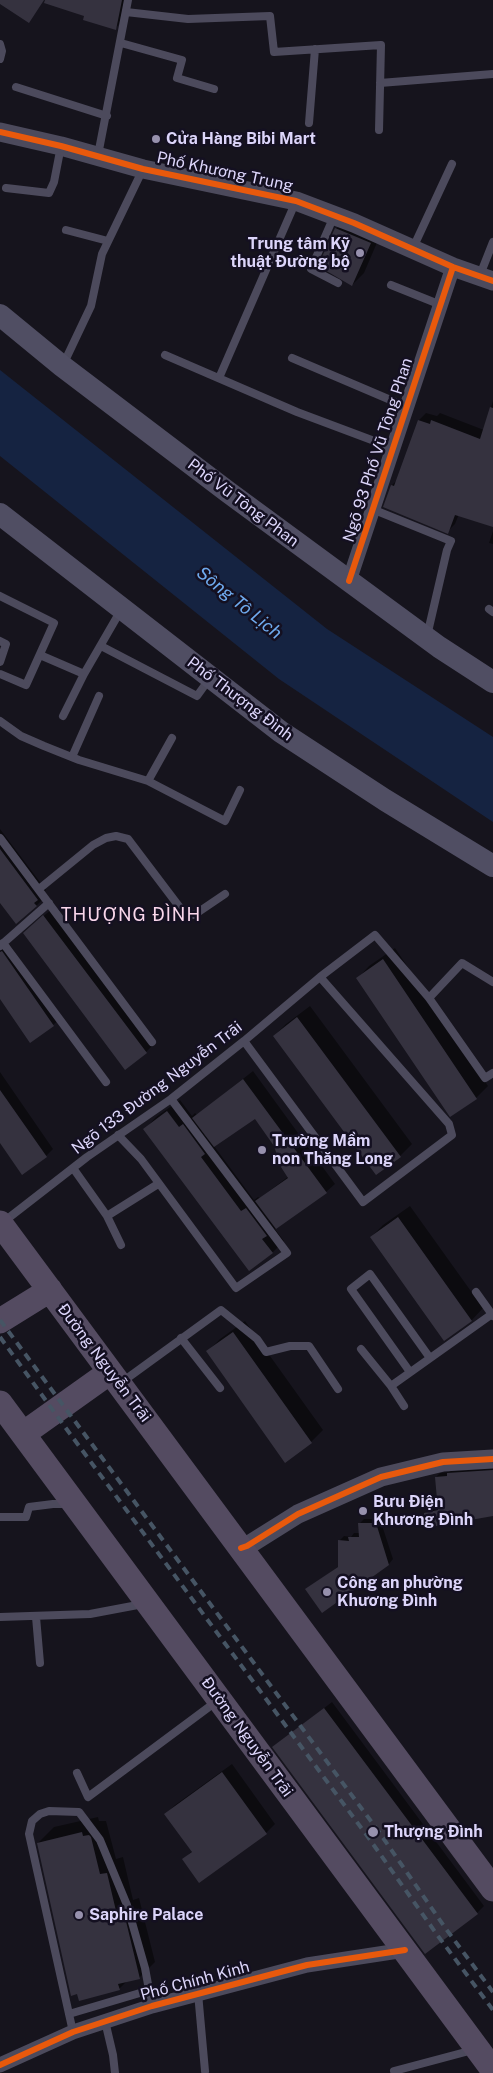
<!DOCTYPE html>
<html>
<head>
<meta charset="utf-8">
<style>
	body { margin:0 }
	canvas { display:block; background:#16141d }
</style>
</head>
<body>
<canvas width="493" height="2073"></canvas>
<script>
const ctx = document.querySelector('canvas').getContext('2d');
ctx.lineJoin = 'round';
function fillPath(path, color) {
  ctx.fillStyle = color;
  ctx.fill(path, 'evenodd');
}
function toPath(rows) {
  const path = new Path2D();
  for (const r of rows) {
    path.moveTo(r[0], r[1]);
    for (let i = 2; i < r.length; i += 2) path.lineTo(r[i], r[i + 1]);
  }
  return path;
}
function trace(path, color, width, dash) {
  ctx.strokeStyle = color;
  ctx.lineWidth = width;
  ctx.lineCap = dash ? 'butt' : 'round';
  ctx.setLineDash(dash || []);
  ctx.stroke(path);
}
function drawText(font, color, halo, rows, align = 'center') {
  ctx.font = font + ' "Public Sans",sans-serif';
  ctx.lineWidth = 5;
  ctx.setLineDash([]);
  ctx.textBaseline = 'middle';
  ctx.strokeStyle = halo;
  ctx.fillStyle = color;
  for (const [text, x, y, turn = 0] of rows) {
    ctx.save();
    ctx.translate(x, y);
    ctx.rotate((+turn || 0) * Math.PI / 180);
    ctx.textAlign = isNaN(turn) ? turn : align;
    if (halo) ctx.strokeText(text, 0, 0);
    ctx.fillText(text, 0, 0);
    ctx.restore();
  }
}
fillPath(toPath([
	[0,370,327,629,493,737,493,822,279,679,0,456]
]), '#152341');
fillPath(toPath([
	[54,0,125,0,119,24,116,28],
	[348,217,382,231,364,273,352,285,336,229],
	[493,401,493,525,459,514,455,524,447,532,392,485,397,480,419,420,426,413,437,416,440,413,484,430],
	[493,531,493,544,489,543],
	[0,829,46,890,42,894,45,897,36,906,0,901],
	[53,908,155,1043,146,1052,33,925],
	[10,945,61,1018,53,1025,0,997,0,951],
	[395,948,488,1086,476,1098,358,978,369,966],
	[310,1006,412,1144,400,1156,274,1036,286,1024],
	[253,1071,335,1184,326,1192,275,1229,284,1241,272,1253,145,1129,156,1117,180,1100,192,1116,195,1113,197,1115],
	[255,1117,275,1145,289,1176,260,1198,258,1197,254,1200,214,1146],
	[0,1072,53,1149,46,1156,0,1140],
	[410,1206,483,1308,472,1320,445,1339,371,1237,383,1225],
	[245,1321,323,1430,311,1442,208,1351,220,1339],
	[493,1467,493,1514,425,1514,429,1509,439,1507,436,1477,440,1473,449,1472,452,1469],
	[364,1519,380,1519,393,1559,389,1564,307,1589,339,1566,339,1541,344,1536,351,1537,354,1533,360,1533,359,1524],
	[332,1702,484,1906,477,1913,274,1747],
	[232,1764,275,1824,266,1833,184,1859,192,1851,166,1814,175,1805],
	[98,1817,99,1821,106,1821,116,1859,123,1857,133,1900,139,1898,155,1962,139,1978,128,1980,119,1989,38,1843,54,1827]
]), '#0007');
fillPath(toPath([
	[0,0,44,0,29,23,0,4],
	[45,0,122,0,116,30,83,20,84,16,44,3],
	[335,228,371,243,352,286,318,266],
	[490,407,493,408,493,527,455,515,448,534,383,507,391,485,394,486,418,420,430,424,431,420,480,439],
	[0,849,38,900,34,903,37,906,16,924,0,903],
	[43,915,147,1053,125,1070,23,933],
	[2,951,54,1026,30,1043,0,999,0,952],
	[383,959,477,1099,450,1117,356,978],
	[297,1017,401,1157,376,1175,273,1036],
	[243,1079,327,1193,276,1229,255,1201,288,1178,281,1167,274,1146,255,1119,214,1147,192,1118],
	[0,1090,47,1157,22,1175,0,1143],
	[167,1111,179,1127,183,1124,205,1154,201,1157,241,1211,246,1208,267,1236,262,1239,273,1253,249,1271,143,1129],
	[398,1217,472,1321,444,1341,370,1237],
	[233,1332,312,1443,285,1463,206,1351],
	[493,1470,493,1516,425,1528,424,1513,438,1510,435,1477,447,1476,447,1473],
	[358,1523,376,1523,389,1565,322,1613,305,1589,338,1567,338,1540,349,1541,348,1537,359,1537],
	[324,1708,478,1914,425,1954,272,1747],
	[222,1772,267,1834,199,1883,182,1859,192,1852,164,1814],
	[82,1832,83,1836,89,1835,91,1837,100,1874,107,1873,117,1915,124,1913,140,1979,118,1984,120,1990,79,2001,77,1994,71,1996,37,1843]
]), '#35323f');
trace(toPath([
	[126,12,188,19,270,16,274,52,381,45,379,130],
	[121,43,182,60,177,78,214,89],
	[0,44,2,51,0,59],
	[380,83,493,74],
	[16,87,107,116],
	[309,123,315,49],
	[98,155,128,0],
	[6,188,49,193,54,182,61,146],
	[334,216,311,269,338,283],
	[66,230,108,241],
	[413,248,452,164],
	[480,275,493,242],
	[391,285,441,305],
	[165,355,297,412,393,448],
	[292,358,407,407],
	[63,365,91,306,102,254,143,169],
	[219,378,296,201],
	[372,509,451,541,447,550,427,636],
	[0,596,54,623,26,685,0,674],
	[489,609,493,612],
	[0,641,6,644,0,662],
	[101,646,197,696,210,678],
	[40,655,84,674],
	[63,716,84,674,121,610],
	[0,721,21,736,44,746,79,760,148,781,225,821,240,790],
	[72,757,99,696],
	[148,781,172,738],
	[0,838,152,1042],
	[39,889,93,845,106,838,116,836,128,839,184,913,194,915,225,894],
	[3,943,106,1082],
	[0,946,49,903],
	[429,998,462,963,493,982],
	[244,1041,363,1202,452,1135,449,1124,320,977],
	[118,1135,141,1159,236,1288,287,1253,171,1099],
	[73,1168,107,1216,121,1245],
	[107,1216,158,1184],
	[2,1223,87,1157,171,1099,244,1041,320,977,375,935,429,998,485,1078,493,1073],
	[476,1292,493,1316],
	[181,1338,220,1388],
	[361,1349,391,1386],
	[410,1372,351,1289,370,1274,430,1358],
	[122,1382,221,1310,257,1339,266,1352,290,1346,309,1346,338,1389],
	[404,1406,391,1386,492,1314],
	[0,1517,26,1517,29,1507,53,1504,68,1504],
	[0,1617,90,1614,143,1604],
	[36,1617,40,1663],
	[77,1773,88,1797,217,1701],
	[198,1993,205,2071],
	[69,2014,150,1990],
	[105,2021,113,2055,115,2073],
	[73,2032,29,1834,32,1821,40,1814,49,1811,79,1812,100,1840,127,1905,145,1968,152,2006],
	[394,2071,473,2050]
]), '#4c4a5c', 8);
trace(toPath([
	[349,581,453,267],
	[0,2065,73,2032,152,2006,307,1965,405,1950]
]), '#4c4a5c', 15);
trace(toPath([
	[0,132,61,146,143,169,296,201,354,223,453,267,493,281],
	[241,1548,247,1546,298,1514,381,1477,443,1462,493,1459]
]), '#4c4a5c', 19);
trace(toPath([
	[0,315,62,366,228,492,439,647,493,682],
	[0,514,281,732,385,800,493,866]
]), '#504e63', 22);
trace(toPath([
	[0,1223,493,1889],
	[0,1321,50,1290],
	[0,1403,493,2070],
	[23,1434,110,1372]
]), '#544b61', 25);
trace(toPath([
	[0,1320,379,1832,446,1929,493,1992],
	[0,1337,65,1427,368,1837,438,1936,493,2010]
]), '#465564', 4, [8, 6]);
trace(toPath([
	[0,132,61,146,143,169,296,201,354,223,453,267,493,281],
	[349,581,453,267],
	[241,1548,247,1546,298,1514,381,1477,443,1462,493,1459],
	[0,2065,73,2032,152,2006,307,1965,405,1950]
]), '#e8590c', 6);
for (const [x, y, r, color] of [
	[156,139,5,"#9791ad"],
	[360,253,5,"#9791ad"],
	[262,1150,5,"#9791ad"],
	[363,1511,5,"#9791ad"],
	[327,1592,5,"#9791ad"],
	[373,1832,6,"#9791ad"],
	[79,1915,5,"#9791ad"]
]) {
  const dot = new Path2D();
  dot.arc(x, y, r, 0, 2 * Math.PI);
  ctx.fillStyle = color;
  ctx.fill(dot);
  trace(dot, '#141021', 2);
}
drawText('bold 16px', '#dcd5fa', '#141021', [
	["Cửa Hàng Bibi Mart",166,139],
	["Trung tâm Kỹ",350,244,"right"],
	["thuật Đường bộ",350,262,"right"],
	["Trường Mầm",272,1141],
	["non Thăng Long",272,1159],
	["Bưu Điện",373,1502],
	["Khương Đình",373,1520],
	["Công an phường",337,1583],
	["Khương Đình",337,1601],
	["Thượng Đình",384,1832],
	["Saphire Palace",89,1915]
], 'left');
drawText('16px', '#dcd5fa', '#141021', [
	["Phố Khương Trung",225,172,12],
	["Ngõ 93 Phố Vũ Tông Phan",378,450,-72],
	["Phố Vũ Tông Phan",243,503,37],
	["Phố Thượng Đình",240,699,37],
	["Ngõ 133 Đường Nguyễn Trãi",157,1088,-37],
	["Đường Nguyễn Trãi",104,1363,53],
	["Đường Nguyễn Trãi",247,1737,54],
	["Phố Chính Kinh",195,1981,-15]
]);
drawText('italic 18px', '#6faaee', '#141021', [
	["Sông Tô Lịch",239,603,39]
]);
ctx.letterSpacing = '1px';
drawText('18px', '#fad7eb', '#141021', [
	["THƯỢNG ĐÌNH",131,915]
]);
ctx.letterSpacing = '0px';
</script>
</body>
</html>
